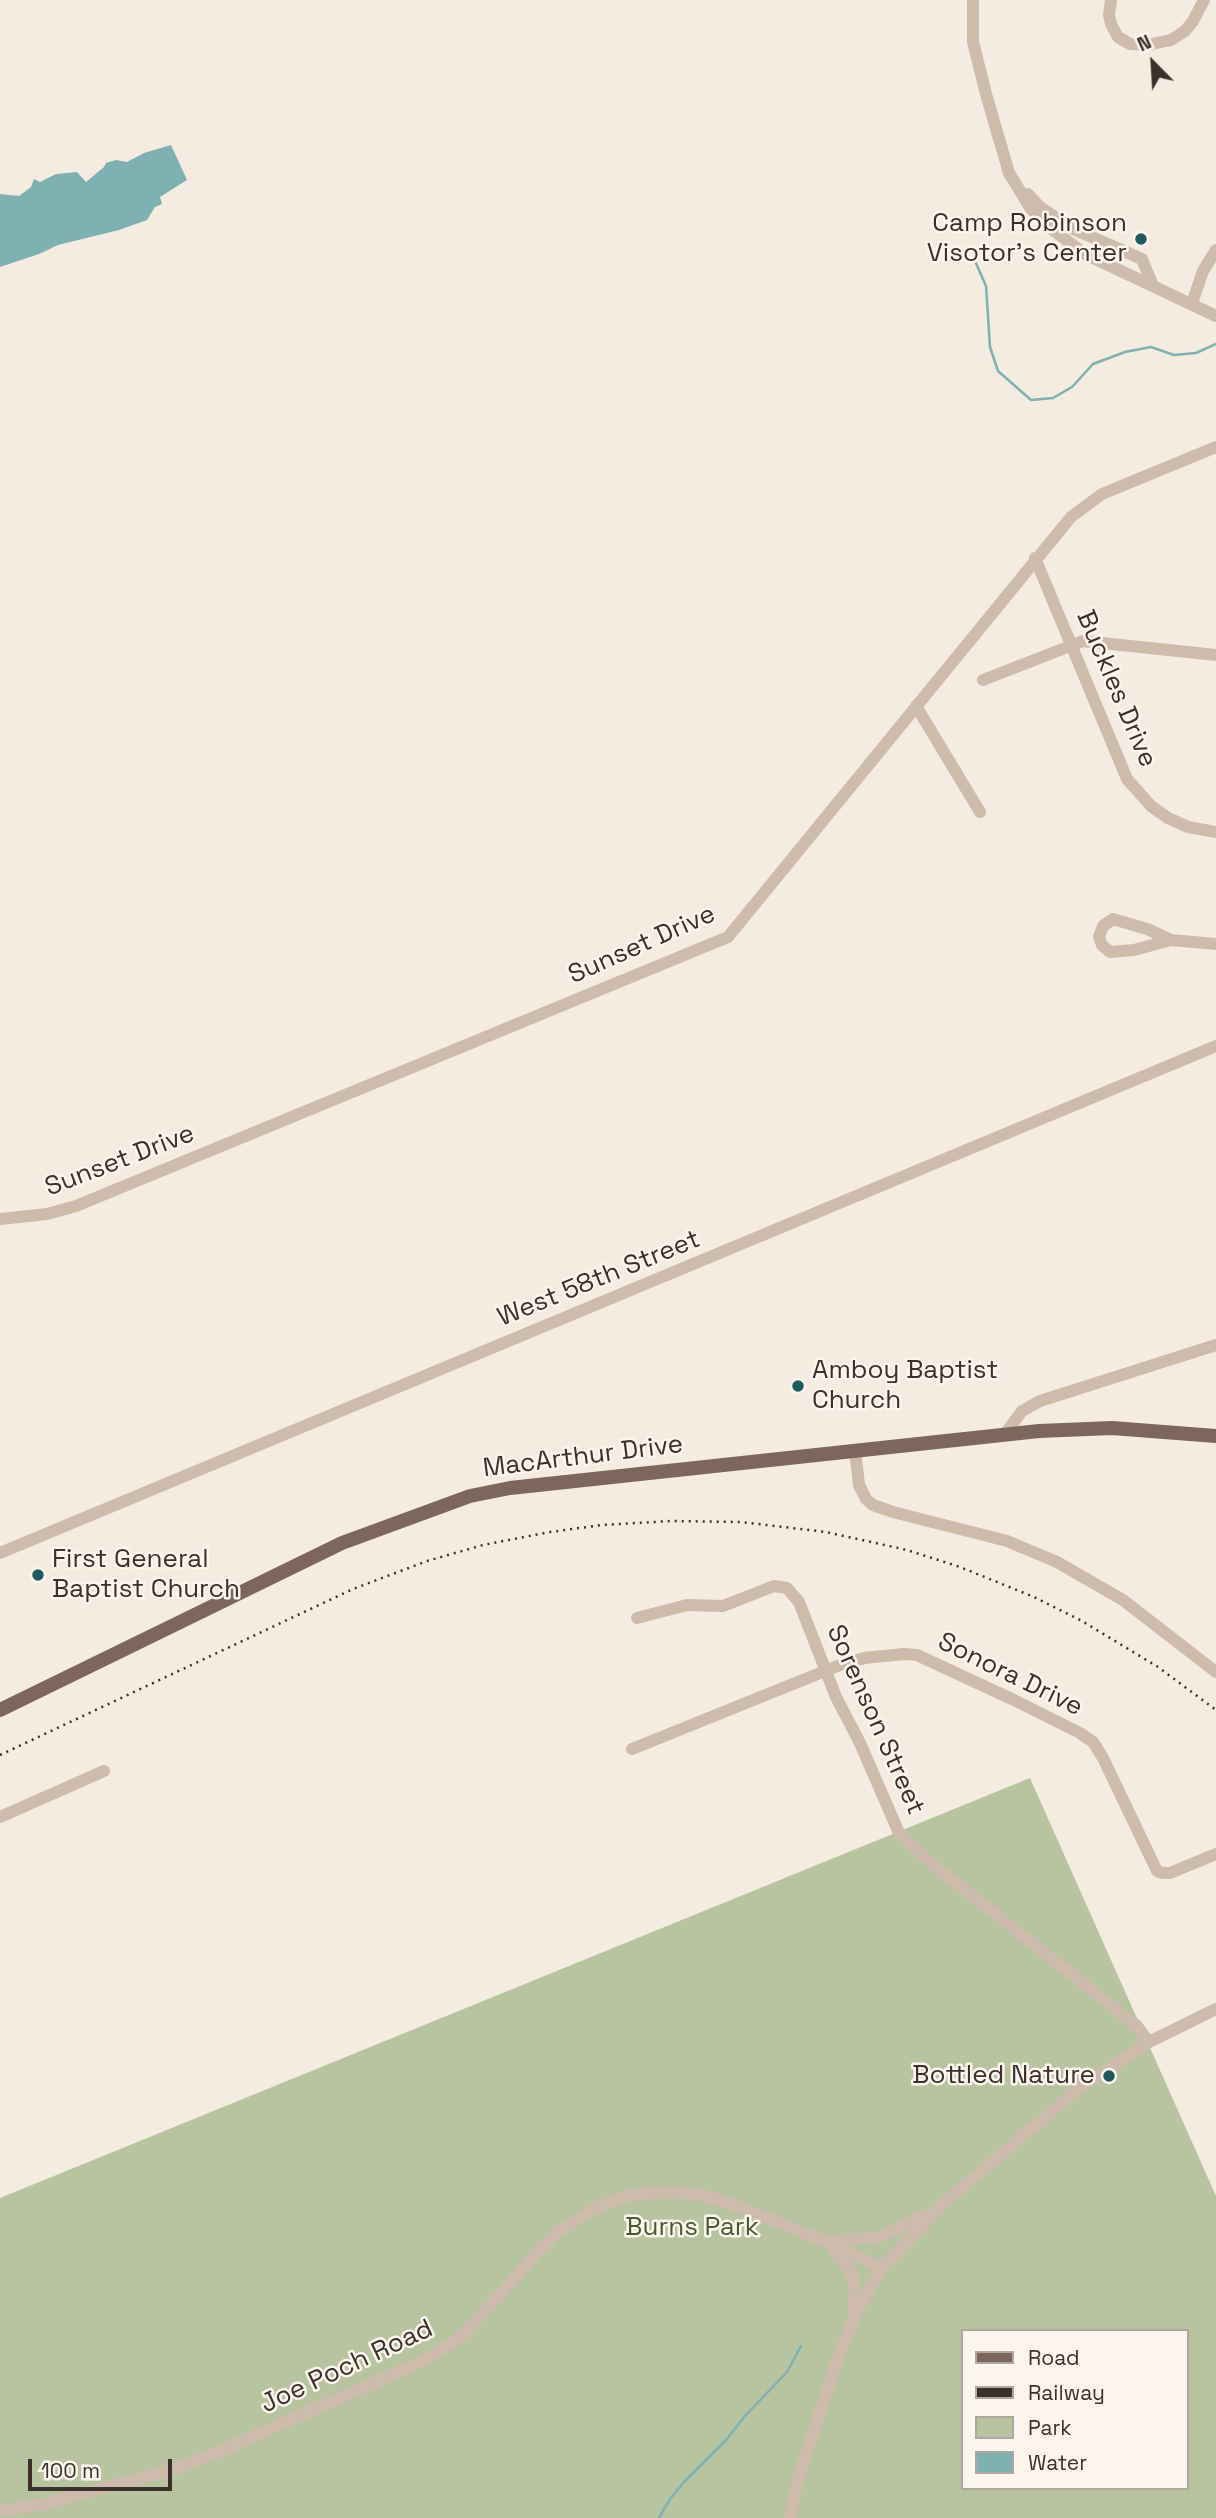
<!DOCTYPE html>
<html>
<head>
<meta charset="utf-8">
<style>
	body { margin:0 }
	#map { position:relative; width:1216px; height:2518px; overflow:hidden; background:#f4ebe1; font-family:"Space Grotesk",sans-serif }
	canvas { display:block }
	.legend { position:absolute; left:961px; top:2329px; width:228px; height:161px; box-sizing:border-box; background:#fbf5ee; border:2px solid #aea6a0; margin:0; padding:9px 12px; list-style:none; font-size:21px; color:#3b302b }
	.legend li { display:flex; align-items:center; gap:14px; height:35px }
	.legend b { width:35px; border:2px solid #aea6a0 }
	.north { position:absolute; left:1118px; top:28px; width:70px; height:70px; -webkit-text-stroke:5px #fbf5ee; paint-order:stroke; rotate:336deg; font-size:19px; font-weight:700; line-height:28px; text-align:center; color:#3b302b }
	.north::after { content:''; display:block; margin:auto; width:24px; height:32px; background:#3b302b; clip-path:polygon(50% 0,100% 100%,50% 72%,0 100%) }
	.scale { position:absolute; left:28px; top:2459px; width:144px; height:32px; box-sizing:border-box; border:4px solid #3b302b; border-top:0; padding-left:9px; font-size:21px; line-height:24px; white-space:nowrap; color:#3b302b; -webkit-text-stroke:5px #fbf5ee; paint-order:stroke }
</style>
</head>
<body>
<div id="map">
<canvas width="1216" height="2518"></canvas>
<ul class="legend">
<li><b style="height:9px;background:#7d675c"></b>Road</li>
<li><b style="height:9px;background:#3b302b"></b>Railway</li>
<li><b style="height:19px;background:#b8c4a0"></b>Park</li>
<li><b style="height:19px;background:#7fb0b2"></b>Water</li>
</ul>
<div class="north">N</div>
<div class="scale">100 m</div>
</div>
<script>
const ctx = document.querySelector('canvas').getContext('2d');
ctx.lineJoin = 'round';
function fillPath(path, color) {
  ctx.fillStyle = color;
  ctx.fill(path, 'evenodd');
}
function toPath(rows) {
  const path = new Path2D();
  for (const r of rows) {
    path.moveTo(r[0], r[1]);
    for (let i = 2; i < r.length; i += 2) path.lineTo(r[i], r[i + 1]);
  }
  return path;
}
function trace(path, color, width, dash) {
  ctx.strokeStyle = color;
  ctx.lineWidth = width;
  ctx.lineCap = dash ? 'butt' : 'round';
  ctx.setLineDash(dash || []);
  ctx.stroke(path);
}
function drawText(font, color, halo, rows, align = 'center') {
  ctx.font = font + ' "Space Grotesk",sans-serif';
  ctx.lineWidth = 5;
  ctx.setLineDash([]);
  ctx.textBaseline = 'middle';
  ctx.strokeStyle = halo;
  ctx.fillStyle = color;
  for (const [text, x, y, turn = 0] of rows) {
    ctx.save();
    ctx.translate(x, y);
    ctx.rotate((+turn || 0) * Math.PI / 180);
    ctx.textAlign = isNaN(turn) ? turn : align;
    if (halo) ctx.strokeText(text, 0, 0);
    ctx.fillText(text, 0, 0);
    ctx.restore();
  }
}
fillPath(toPath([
	[1030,1778,1216,2196,1216,2518,0,2518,0,2198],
	[962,2331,1186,2331,1186,2488,962,2488]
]), '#b8c4a0');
fillPath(toPath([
	[171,145,187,180,160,197,162,204,155,207,147,220,119,230,58,245,39,254,0,267,0,194,19,196,31,187,34,179,40,182,56,174,77,172,86,182,104,167,106,163,116,160,127,162,144,153]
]), '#7fb0b2');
trace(toPath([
	[975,261,986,286,990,347,998,371,1031,400,1053,398,1072,387,1093,364,1125,352,1151,347,1174,355,1196,353,1216,344],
	[659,2518,670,2499,684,2482,726,2440,744,2417,787,2372,801,2346]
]), '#7fb0b2', 2.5);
trace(toPath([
	[973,0,973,42,986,94,1009,173,1031,209,1046,225,1085,254,1216,316],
	[1111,0,1109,15,1111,24,1118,37,1130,44,1147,45,1171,40,1185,31,1193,21,1204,0],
	[1028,194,1040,207,1069,227,1142,259,1153,286],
	[1192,303,1203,271,1216,250],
	[1035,558,1127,779,1151,806,1168,818,1188,827,1216,832],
	[983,680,1083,641,1216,655],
	[916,706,980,812],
	[1113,919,1147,929,1171,940,1134,950,1110,952,1102,945,1099,937,1103,926,1113,919],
	[1171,940,1216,944],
	[0,1219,47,1214,76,1206,728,937,1071,517,1102,494,1216,447],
	[1005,1434,1022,1411,1040,1401,1216,1345],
	[855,1450,859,1485,866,1499,873,1505,893,1512,1007,1541,1057,1562,1123,1600,1216,1672],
	[0,1553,1216,1046],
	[637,1618,687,1605,723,1606,774,1586,787,1588,799,1602,836,1697,860,1743,899,1833,932,1864,1137,2026,1149,2042],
	[632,1749,840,1665,864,1658,904,1654,917,1655,1014,1700,1080,1733,1093,1742,1103,1758,1157,1871,1163,1873,1170,1873,1216,1854],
	[0,1817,104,1771],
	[830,2241,879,2237,926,2215],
	[830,2245,852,2273,855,2292,853,2313],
	[0,2511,44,2504,175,2469,218,2452,423,2361,462,2336,540,2250,560,2231,597,2207,627,2196,663,2192,702,2195,735,2205,827,2242,882,2268],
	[790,2518,798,2479,840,2352,860,2305,882,2268,945,2202,1078,2089,1149,2042,1216,2009]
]), '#cdbbac', 12);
trace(toPath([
	[0,1710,342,1543,470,1496,510,1488,1039,1431,1112,1428,1216,1436]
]), '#7d675c', 14);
trace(toPath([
	[0,1755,353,1589,427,1561,483,1545,550,1532,602,1525,671,1521,741,1522,826,1532,907,1550,960,1567,1034,1597,1082,1621,1158,1667,1216,1710]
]), '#3b302b', 2.5, [2, 5]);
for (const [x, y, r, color] of [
	[1141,239,7,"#1f5a5e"],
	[798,1386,7,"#1f5a5e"],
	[38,1575,7,"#1f5a5e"],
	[1109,2076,7,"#1f5a5e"]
]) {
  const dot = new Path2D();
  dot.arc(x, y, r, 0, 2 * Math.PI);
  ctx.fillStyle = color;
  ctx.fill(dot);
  trace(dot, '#fbf5ee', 2.5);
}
drawText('26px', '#3b302b', '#fbf5ee', [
	["Camp Robinson",1127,224],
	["Visotor's Center",1127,254],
	["Amboy Baptist",812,1371,"left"],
	["Church",812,1401,"left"],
	["First General",52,1560,"left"],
	["Baptist Church",52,1590,"left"],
	["Bottled Nature",1095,2076]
], 'right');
drawText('26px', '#3b302b', '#fbf5ee', [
	["Buckles Drive",1116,689,67],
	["Sunset Drive",642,945,-24],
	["Sunset Drive",120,1161,-21],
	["West 58th Street",599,1279,-22],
	["MacArthur Drive",583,1457,-7],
	["Sonora Drive",1010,1675,26],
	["Sorenson Street",875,1720,66],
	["Joe Poch Road",347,2367,-25]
]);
drawText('26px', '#4a5a2e', '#fbf5ee', [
	["Burns Park",692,2228]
]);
</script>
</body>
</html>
